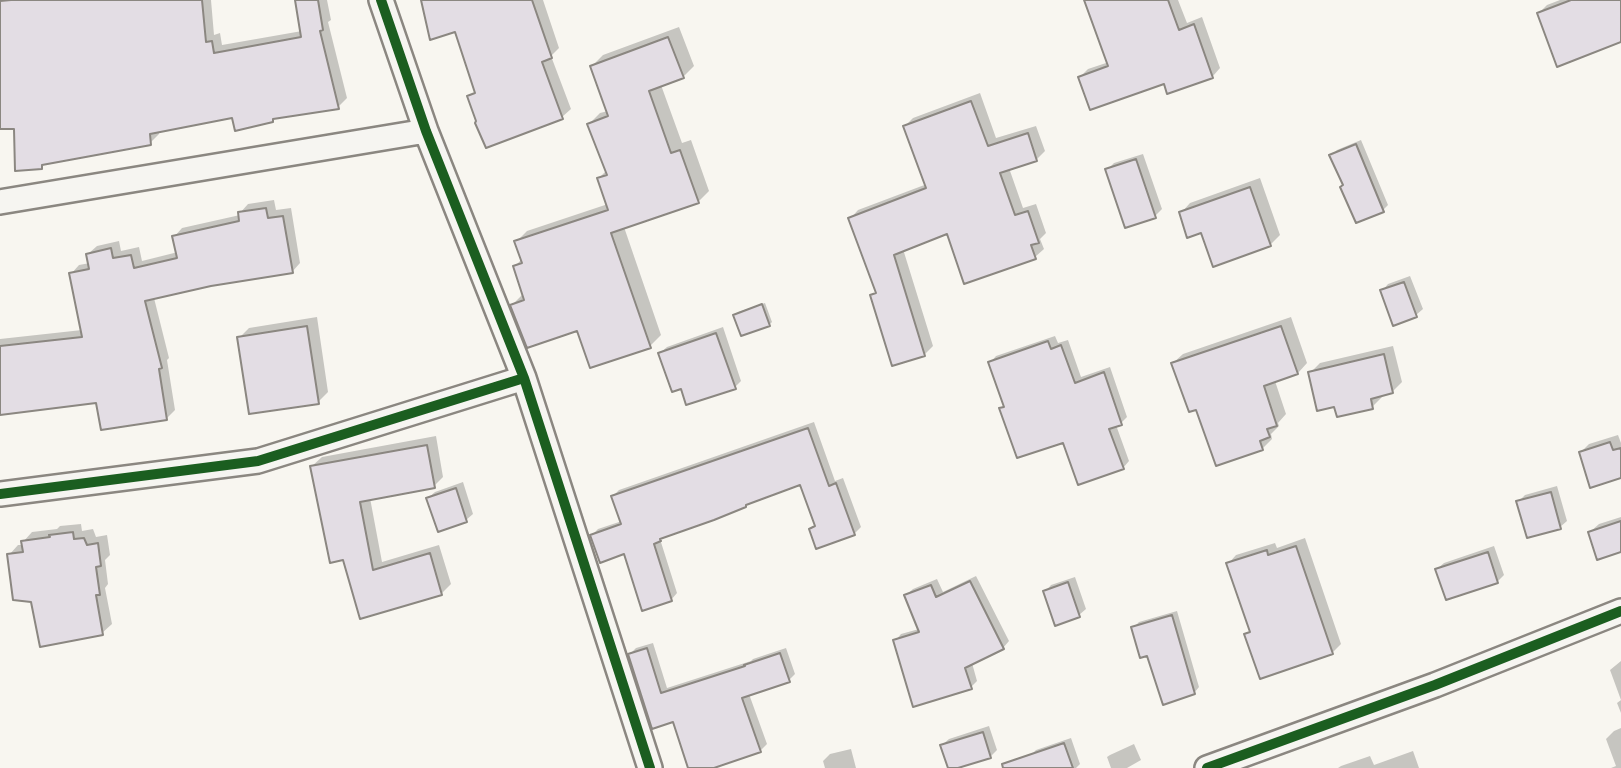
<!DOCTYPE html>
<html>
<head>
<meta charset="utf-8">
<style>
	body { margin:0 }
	canvas { display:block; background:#f8f6f0 }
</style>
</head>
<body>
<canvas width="1621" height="768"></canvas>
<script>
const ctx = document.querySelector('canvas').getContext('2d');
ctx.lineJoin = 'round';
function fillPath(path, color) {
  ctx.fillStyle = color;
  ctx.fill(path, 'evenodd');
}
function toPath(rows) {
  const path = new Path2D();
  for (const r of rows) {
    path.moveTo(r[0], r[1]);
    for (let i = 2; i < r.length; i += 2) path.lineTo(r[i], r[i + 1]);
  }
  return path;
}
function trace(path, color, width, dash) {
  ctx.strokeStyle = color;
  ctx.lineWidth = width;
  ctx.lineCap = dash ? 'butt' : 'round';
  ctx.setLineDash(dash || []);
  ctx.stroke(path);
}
fillPath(toPath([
	[0,0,211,0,214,35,220,33,222,45,302,31,297,0,327,0,331,20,328,22,347,98,338,107,275,117,272,120,234,115,159,131,159,134,150,143,45,163,41,167,16,127,0,127],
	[423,0,543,0,559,48,551,56,571,109,562,117,487,146,469,96,476,90,456,30],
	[1086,0,1178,0,1187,23,1202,17,1220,68,1213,76,1169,92,1165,81,1080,77,1088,69,1109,62],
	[1560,0,1621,0,1621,40,1539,13,1547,5],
	[679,27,694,66,683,77,661,85,682,143,691,140,709,191,698,202,624,227,661,335,650,346,578,329,512,305,524,293,515,266,522,259,516,242,527,231,608,204,599,178,607,170,589,124,600,113,608,111,592,66,603,55],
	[980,93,996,138,1036,126,1045,151,1036,160,1009,168,1023,208,1036,204,1046,233,1040,239,1044,249,1035,257,948,232,903,249,933,346,924,355,872,296,877,290,850,219,858,210,927,184,905,126,913,118],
	[1361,140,1388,205,1383,210,1344,185,1332,155,1337,150],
	[1143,154,1162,209,1155,216,1107,170,1114,163],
	[1260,178,1280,235,1270,245,1202,231,1181,213,1190,203],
	[274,200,276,210,291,208,300,263,292,272,211,285,154,298,169,358,167,360,175,410,166,419,97,401,0,413,0,339,82,330,71,274,79,265,90,263,88,254,97,246,119,241,121,251,139,247,142,261,178,252,174,237,182,228,240,215,240,213,248,204],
	[1410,276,1423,309,1416,315,1382,291,1388,284],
	[765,303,772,322,769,325,735,315,738,312],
	[317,317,328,392,318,402,239,338,249,328],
	[1291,317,1307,363,1298,373,1275,381,1286,414,1278,423,1279,426,1271,434,1272,439,1263,448,1217,463,1197,407,1173,363,1183,354],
	[723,327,741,381,735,387,682,387,660,353,667,347],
	[1055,336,1058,343,1068,340,1081,377,1110,367,1127,417,1121,423,1116,425,1129,461,1123,468,1001,409,1005,405,990,363,996,356],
	[1393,346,1402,382,1392,392,1381,394,1382,397,1372,407,1336,405,1310,373,1320,363],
	[814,422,835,481,843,478,861,527,854,534,811,529,816,524,801,483,664,536,660,539,677,593,671,600,625,552,592,535,598,529,622,521,613,496,619,490],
	[1618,435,1621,443,1621,476,1581,452,1589,444],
	[436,436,443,477,434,486,370,498,382,562,439,545,451,584,441,594,361,617,344,558,312,466,322,457],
	[463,482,473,514,466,520,428,498,435,492],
	[1557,486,1567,521,1560,527,1518,502,1525,495],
	[1621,517,1621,551,1590,532,1599,524],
	[81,524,82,531,93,529,96,537,107,535,110,555,105,560,108,584,105,588,112,624,102,633,33,600,9,555,18,545,24,545,23,542,32,532,57,529,60,526],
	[1305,538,1341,644,1332,653,1246,634,1251,630,1228,564,1236,555,1275,543,1277,548],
	[1494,546,1504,575,1497,582,1437,569,1444,563],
	[976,576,1009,641,1003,648,972,663,977,681,971,687,895,641,901,634,919,629,906,595,913,589,937,579,943,592],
	[1075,577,1086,609,1079,615,1045,592,1051,585],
	[1177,611,1199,687,1194,693,1133,628,1139,622],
	[653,643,667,688,751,661,753,659,786,648,795,674,789,680,749,694,767,744,760,751,708,768,690,768,674,720,630,654,636,648],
	[1621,661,1621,713,1617,703,1621,700,1610,670],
	[989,726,997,750,990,757,949,768,942,745,949,739],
	[1621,728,1621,768,1611,768,1616,766,1606,739,1614,731],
	[1071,738,1080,764,1076,768,1034,768,1030,756,1036,750],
	[1134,744,1141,760,1127,768,1111,768,1107,757,1110,755],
	[851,749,856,768,825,768,823,761,830,754],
	[1413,751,1419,768,1338,768,1341,766,1370,756,1374,765]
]), '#0003');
const building = toPath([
	[11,0,202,0,206,42,212,41,214,53,301,37,295,0,318,0,323,30,320,31,339,109,273,119,273,122,235,131,232,118,150,134,151,145,42,165,42,169,15,171,14,129,0,129,0,1,11,0],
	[421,0,532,0,552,58,542,62,563,119,486,148,475,123,476,121,467,96,475,93,455,32,430,40,421,0],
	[1084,0,1168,0,1179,30,1194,24,1213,78,1167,94,1164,84,1090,110,1078,77,1108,66,1084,0],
	[1571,0,1621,0,1621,42,1557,67,1537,13,1571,0],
	[668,37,684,78,649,91,671,153,680,150,699,203,611,233,651,348,590,368,577,331,527,348,510,305,524,300,513,266,522,263,514,241,608,210,597,178,607,175,587,124,608,116,590,66,668,37],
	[971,101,988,146,1028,133,1037,161,1000,173,1015,215,1028,211,1039,243,1031,245,1036,259,964,284,947,234,894,255,925,356,892,366,870,295,876,293,848,218,926,188,903,126,971,101],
	[1356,144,1384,212,1356,223,1340,187,1343,185,1329,155,1356,144],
	[1136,159,1156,218,1125,228,1105,169,1136,159],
	[1250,187,1271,246,1213,267,1201,233,1187,238,1179,212,1250,187],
	[266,208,268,218,283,216,293,273,211,286,145,301,162,368,159,369,167,420,101,430,96,403,0,415,0,346,82,337,69,273,89,269,86,254,111,248,113,258,131,255,134,268,177,258,172,236,239,221,238,212,266,208],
	[1404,282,1417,317,1393,326,1380,290,1404,282],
	[762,304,770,326,741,336,733,315,762,304],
	[307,326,319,404,249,414,237,337,307,326],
	[1281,326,1298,374,1264,386,1277,426,1267,429,1270,437,1260,441,1263,450,1216,466,1196,410,1189,412,1171,363,1281,326],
	[716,333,736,389,686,405,681,389,672,392,658,353,716,333],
	[1048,341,1051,349,1061,345,1075,383,1104,372,1122,425,1109,429,1124,469,1078,485,1063,443,1017,458,999,408,1004,407,988,362,1048,341],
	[1384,354,1393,393,1371,399,1373,409,1337,417,1334,407,1317,411,1308,372,1384,354],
	[808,428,829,486,836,483,855,535,816,549,809,529,815,526,800,485,746,505,746,507,714,520,660,539,661,541,654,544,672,601,642,611,624,554,600,563,590,535,621,524,611,496,808,428],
	[1610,442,1613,450,1621,448,1621,478,1590,488,1579,452,1610,442],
	[427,445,435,488,360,502,373,570,430,553,442,595,360,619,343,560,330,563,310,466,427,445],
	[456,488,467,522,438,532,426,498,456,488],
	[1551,492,1561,529,1527,538,1516,501,1551,492],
	[1621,521,1621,552,1597,560,1588,532,1621,521],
	[73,532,74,539,84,538,87,545,98,543,101,566,96,567,100,595,96,595,103,635,40,647,31,602,13,600,7,554,23,552,21,541,50,537,49,535,73,532],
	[1296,546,1333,654,1260,679,1244,634,1250,632,1226,563,1267,550,1268,555,1296,546],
	[1488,552,1498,583,1446,600,1435,569,1488,552],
	[970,581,1004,649,965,668,972,689,913,707,893,640,919,632,904,595,931,585,936,597,970,581],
	[1068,582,1080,617,1055,626,1043,591,1068,582],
	[1172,615,1195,694,1163,705,1147,656,1140,658,1131,627,1172,615],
	[647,648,661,693,745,666,744,665,780,653,790,682,742,698,761,752,714,768,688,768,673,722,652,729,628,654,647,648],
	[983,732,991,758,958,768,948,768,940,745,983,732],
	[1064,743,1073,768,1003,768,1002,764,1064,743]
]);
fillPath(building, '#e3dde4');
trace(building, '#8b8781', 2);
const minor = toPath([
	[381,0,426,131,524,378,650,768],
	[0,202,426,131],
	[0,494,258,461,524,378],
	[1207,768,1435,685,1621,611]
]);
trace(minor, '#8b8781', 28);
trace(minor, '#f6f5f1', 23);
trace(toPath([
	[381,0,426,131,524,378,650,768],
	[0,494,258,461,524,378],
	[1207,768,1435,685,1621,611]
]), '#1b5e20', 10);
</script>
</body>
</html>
